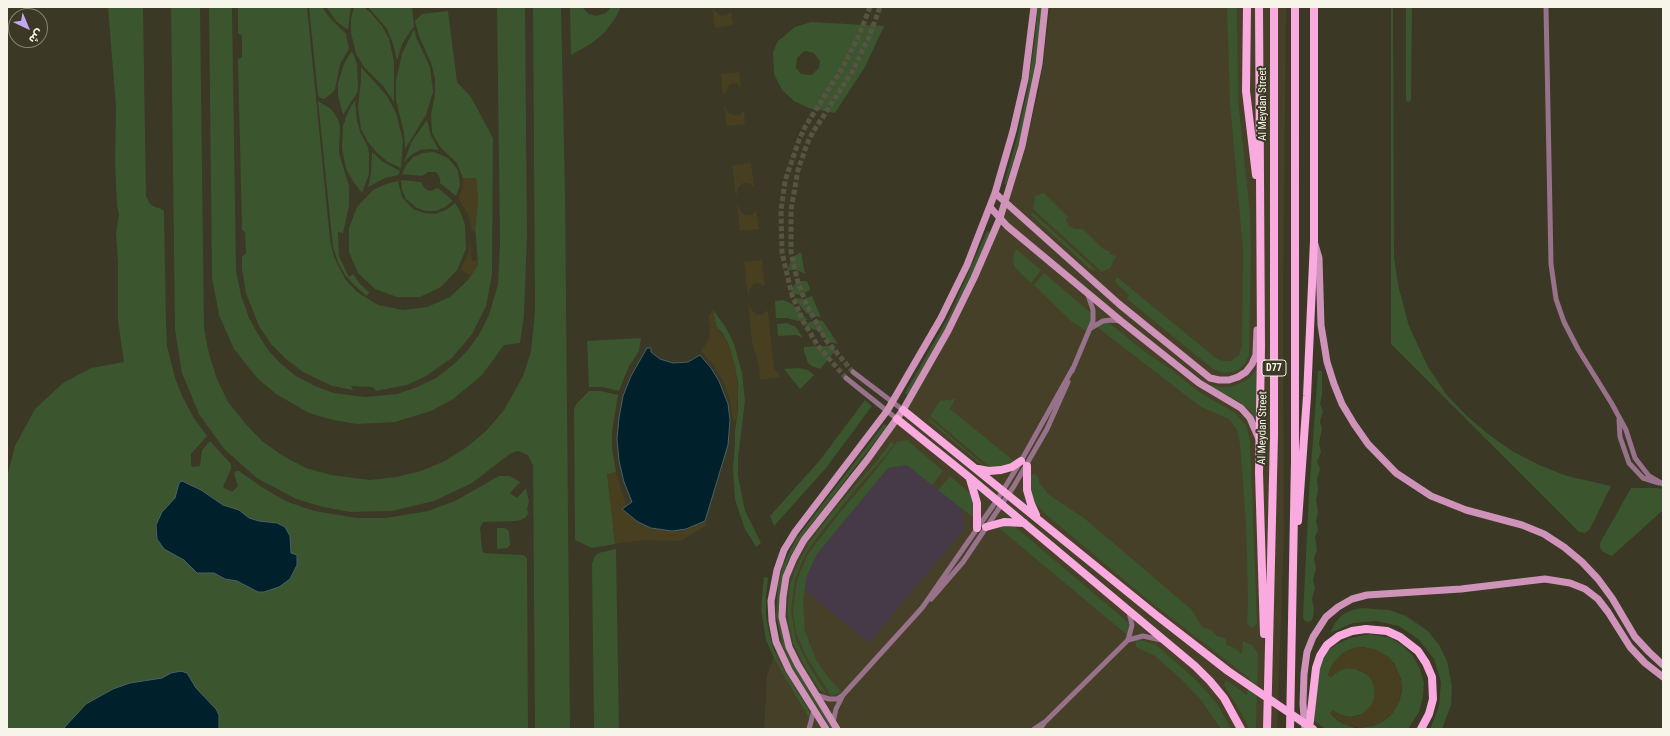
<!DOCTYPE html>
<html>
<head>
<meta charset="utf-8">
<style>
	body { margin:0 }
	#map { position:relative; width:1670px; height:736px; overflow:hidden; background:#3b3825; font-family:"Roboto Condensed","Noto Sans Arabic",sans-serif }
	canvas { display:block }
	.frame { position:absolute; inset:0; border:8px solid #f7f5ea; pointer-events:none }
	.north { position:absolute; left:8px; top:8px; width:40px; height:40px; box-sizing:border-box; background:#3b3825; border:1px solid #868474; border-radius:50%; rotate:136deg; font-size:11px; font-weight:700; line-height:16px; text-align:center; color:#f7f5ea }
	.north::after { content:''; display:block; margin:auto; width:14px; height:18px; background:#bda9f5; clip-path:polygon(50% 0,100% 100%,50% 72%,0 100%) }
</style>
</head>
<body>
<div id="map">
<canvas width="1670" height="736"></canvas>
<div class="frame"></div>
<div class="north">ش</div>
</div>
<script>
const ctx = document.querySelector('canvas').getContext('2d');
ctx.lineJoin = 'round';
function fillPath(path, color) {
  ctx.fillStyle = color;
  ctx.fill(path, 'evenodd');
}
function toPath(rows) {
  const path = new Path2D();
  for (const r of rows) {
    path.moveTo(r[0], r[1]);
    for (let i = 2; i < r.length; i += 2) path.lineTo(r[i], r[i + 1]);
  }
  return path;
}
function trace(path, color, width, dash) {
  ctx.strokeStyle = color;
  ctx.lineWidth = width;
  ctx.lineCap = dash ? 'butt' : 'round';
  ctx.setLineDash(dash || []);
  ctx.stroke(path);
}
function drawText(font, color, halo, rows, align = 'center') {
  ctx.font = font + ' "Roboto Condensed",sans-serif';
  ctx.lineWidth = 4;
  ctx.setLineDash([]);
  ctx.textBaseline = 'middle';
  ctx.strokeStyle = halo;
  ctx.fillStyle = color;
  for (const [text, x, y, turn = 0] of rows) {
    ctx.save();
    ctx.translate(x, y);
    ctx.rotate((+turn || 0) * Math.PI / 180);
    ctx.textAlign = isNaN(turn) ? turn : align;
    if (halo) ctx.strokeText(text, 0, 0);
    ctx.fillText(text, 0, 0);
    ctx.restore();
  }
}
fillPath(toPath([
	[1050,7,1286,7,1283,314,1284,536,1277,729,764,729,767,675,787,625,785,608,786,587,792,563,804,542,881,444,970,293,1026,143,1037,98,1043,65]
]), '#454027');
fillPath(toPath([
	[907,465,961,508,965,528,869,643,804,590,807,575,817,554,888,468]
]), '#473a48');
fillPath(toPath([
	[108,7,143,7,146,196,150,204,155,207,162,209,164,211,166,324,167,346,175,378,183,398,194,418,207,436,191,454,191,465,193,467,200,466,202,450,210,441,231,464,231,469,223,487,232,492,238,486,234,474,236,471,239,471,263,488,288,502,315,511,357,518,386,518,428,511,455,501,499,476,510,476,520,482,510,493,517,498,526,488,529,501,527,510,529,512,526,517,521,520,515,521,483,522,480,528,482,550,484,553,523,555,527,558,528,729,7,729,7,477,15,446,35,409,63,383,91,368,124,362,118,320,118,264,116,233,119,214,117,206,115,162,116,107],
	[171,7,200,7,204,328,209,354,217,379,228,402,244,422,262,441,283,456,306,468,331,475,370,480,396,477,421,471,445,461,467,447,487,430,504,410,523,376,531,351,535,312,533,7,561,7,565,191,570,729,535,729,533,465,528,455,518,451,511,453,472,483,434,501,392,511,350,512,323,507,296,499,257,478,224,449,199,414,182,373,175,330],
	[209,7,232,7,236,271,241,295,249,318,259,336,269,351,280,363,296,376,315,386,334,393,365,397,397,394,417,387,436,378,453,365,468,350,480,333,489,315,498,284,500,245,497,7,525,7,527,236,524,315,520,343,504,345,482,375,453,399,431,411,395,422,357,424,333,420,309,413,276,394,257,378,234,349,219,315,212,278],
	[238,7,307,7,330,240,334,257,345,279,357,292,378,305,403,310,427,307,450,297,468,280,478,264,475,227,478,200,476,179,463,178,457,163,441,148,432,133,431,115,435,94,435,78,431,63,419,36,415,21,422,14,448,11,457,82,471,97,493,138,492,275,486,306,472,334,452,358,426,376,407,385,376,391,373,387,351,386,353,390,332,386,303,372,286,359,271,344,259,326,246,293,242,269,242,257,246,253,245,232,242,230,238,59,242,57,242,36,238,33],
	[309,7,322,7,329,17,346,34,349,49,340,64,335,89,331,94,324,99,320,98,318,95],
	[326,7,351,7,348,30,337,22],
	[354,7,364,7,372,14,382,26,389,39,394,61,394,102,383,86,364,67,356,54,351,33,351,19],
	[368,7,412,7,414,26,403,42,397,60,393,44,387,29],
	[570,7,582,7,589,14,596,16,606,13,611,7,621,7,614,20,604,33,592,43,571,55],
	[1038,7,1042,7,1036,60,1021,135,1006,184,1004,184,1017,138,1027,92,1034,46],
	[1227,7,1237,7,1238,99,1250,213,1251,252,1249,356,1245,363,1240,369,1232,372,1224,373,1213,369,1127,299,1129,295,1116,283,1115,281,1117,277,1217,359,1224,361,1231,361,1239,355,1242,346,1243,250,1230,104],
	[1391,7,1393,7,1394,257,1398,285,1409,326,1428,367,1446,394,1466,415,1488,434,1512,451,1539,465,1567,476,1611,486,1590,529,1585,533,1579,532,1391,344],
	[1406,7,1412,7,1411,100,1408,102,1406,100],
	[811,22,884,26,865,67,835,113,809,108,794,101,782,90,774,74,773,52,778,41,795,27],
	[804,51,814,53,820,61,819,68,811,75,801,74,796,68,797,58],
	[414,29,416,37,430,67,433,92,426,115,405,149,404,133,396,100,396,81,402,54],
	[351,52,353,53,357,64,358,87,357,93,343,115,338,96,338,83,344,64],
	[361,67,387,96,396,113,403,140,401,168,388,162,377,153,368,142,361,129,358,108,361,80],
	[355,100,357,121,361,134,368,147,369,153,369,174,362,193,353,181,346,169,342,148,343,126,348,112],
	[318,101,331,109,338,119,340,127,339,153,349,186,349,206,343,233,338,232,339,256,349,277,353,274,360,284,369,292,367,296,355,286,345,275,338,262,333,247],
	[427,120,431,136,439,150,430,149,420,150,411,155,404,162,412,141],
	[372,152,382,161,400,171,398,175,385,178,368,187,371,174],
	[434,152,448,158,458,170,460,186,456,196,440,183,440,178,436,172,428,172,422,176,402,174,406,165,413,157,423,153],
	[401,180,421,182,425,189,430,191,438,188,453,201,445,207,436,211,426,211,417,208,406,199,402,190],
	[398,181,402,197,413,209,424,213,435,214,446,210,455,203,460,211,465,225,466,249,457,270,441,287,420,297,397,297,375,289,358,273,349,252,349,228,357,207,373,190,386,184],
	[1044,193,1068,217,1066,220,1068,225,1075,229,1083,229,1102,248,1110,252,1109,254,1116,256,1110,268,1102,272,1033,209,1035,196],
	[1032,212,1097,271,1090,269,1031,215],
	[987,231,990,232,966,288,938,342,907,395,905,393,950,314],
	[1016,249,1041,270,1031,283,1017,270,1014,265,1013,258],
	[801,252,805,274,797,270,787,270,793,257],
	[1044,273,1091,313,1090,322,1086,331,1071,321,1034,285],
	[802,281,807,281,810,289,808,291,801,295,790,293,795,284],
	[812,296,817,308,821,317,812,316,806,313,794,298,804,299],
	[783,300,792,304,808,320,798,321,787,318,776,318,775,301],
	[713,310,725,326,734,344,742,373,745,401,738,458,738,476,745,511,761,543,756,547,745,529,735,500,733,469,735,442,735,431,738,410,738,382,730,348,723,334,716,326],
	[818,320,823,321,838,344,829,342,816,330,804,326,810,322],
	[1108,322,1145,352,1168,367,1199,392,1235,413,1246,425,1250,441,1257,623,1254,627,1250,627,1247,623,1248,600,1246,523,1240,444,1237,430,1229,419,1201,407,1097,327,1102,323],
	[787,323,796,327,803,338,796,335,778,336,777,324],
	[641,338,639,351,628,368,619,391,602,387,589,387,587,341],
	[817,346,828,346,836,350,820,369,812,366,808,363,804,351,804,347],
	[799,368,808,370,814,375,800,389,784,369],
	[1256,370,1256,419,1249,410,1240,402,1209,386,1210,385,1221,387,1234,386,1248,379],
	[1318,371,1322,371,1322,395,1320,404,1323,411,1320,422,1322,429,1319,443,1321,452,1317,461,1320,469,1317,479,1318,491,1316,500,1318,511,1316,522,1318,530,1315,537,1317,550,1314,558,1316,569,1313,579,1315,589,1312,599,1314,609,1313,617,1311,621,1307,622,1304,620,1303,617,1309,494],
	[589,391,601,391,618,395,612,431,612,449,616,472,608,475,615,544,592,548,575,540,574,409,577,403],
	[955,399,950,409,1014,461,1006,466,991,468,930,416,940,401],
	[865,400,872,406,826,468,774,526,770,516,820,460],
	[929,418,985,466,979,463,929,421],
	[884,424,887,426,800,539,788,560,780,592,780,624,785,645,794,665,833,729,831,729,792,667,783,647,776,616,778,585,783,565,796,539],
	[907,440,943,471,932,485,907,465,888,468,817,554,807,575,803,601,805,631,816,660,828,677,842,692,831,696,806,656,796,633,793,611,797,580,808,554,841,511,872,475,897,442],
	[891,442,894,444,885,456,859,485,812,544,802,561,795,580,791,610,796,640,809,666,825,691,826,694,819,689,804,665,793,643,788,620,788,603,790,585,796,568,808,544,837,506,877,461],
	[1029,473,1037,475,1040,484,1049,495,1084,518,1192,610,1202,627,1212,630,1217,636,1225,638,1226,640,1226,645,1235,648,1241,654,1242,652,1243,641,1252,645,1258,654,1256,729,1249,729,1242,714,1224,685,1226,680,1247,695,1249,678,1148,600,1042,511,1035,503,1031,493],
	[950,476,971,494,973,500,974,518,938,490],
	[1631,488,1657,488,1663,489,1663,510,1612,556,1602,551,1600,547,1600,543],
	[1001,525,1014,526,1129,623,1127,635,1000,529],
	[497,528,505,528,509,531,510,545,507,548,497,549],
	[616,549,619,729,594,729,592,564,594,558,598,553],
	[764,577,768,578,766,597,766,617,772,645,780,663,809,711,811,718,809,718,775,660,766,640,761,609],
	[1362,608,1389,610,1406,616,1428,631,1439,645,1447,661,1452,687,1451,705,1442,729,1430,729,1439,706,1441,682,1434,659,1419,640,1399,626,1376,621,1353,623,1330,633,1335,623,1342,615,1352,610],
	[1370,634,1391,638,1403,646,1413,656,1420,669,1424,683,1423,697,1419,712,1408,729,1326,729,1314,721,1319,666,1326,652,1337,644,1350,638],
	[1364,647,1380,652,1394,663,1401,679,1402,691,1399,702,1393,713,1384,721,1373,726,1355,728,1338,721,1330,713,1333,711,1341,715,1350,717,1363,714,1370,708,1374,700,1375,691,1373,682,1368,675,1356,669,1347,668,1338,671,1331,677,1328,675,1332,665,1343,653,1353,649],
	[1136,640,1144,641,1156,645,1196,680,1218,705,1231,729,1221,729,1201,700,1182,680,1155,656,1136,647]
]), '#3b552e');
fillPath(toPath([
	[712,8,721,16,727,15,731,12,733,25,715,28],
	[739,72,741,88,736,83,730,84,723,96,721,74],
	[724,105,729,113,734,115,739,115,744,111,745,124,727,126],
	[751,163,754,187,749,183,743,183,738,187,736,197,732,165],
	[463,178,476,178,478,200,475,231,472,231,468,214,458,198,462,188],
	[737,203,741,212,745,215,752,215,756,210,759,229,740,231],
	[470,241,472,261,478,260,477,267,471,276,461,270,468,253],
	[762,260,765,286,758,283,753,284,750,289,748,297,744,262],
	[748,303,752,311,756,314,762,315,768,310,774,368,781,377,760,380,759,366,752,342],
	[713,310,716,326,728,343,735,366,738,390,737,421,733,420,730,401,724,383,714,366,701,351,709,339,710,327,708,316],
	[616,472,626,506,622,509,632,518,651,528,665,530,686,529,705,521,707,525,681,541,644,540,615,544,607,474],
	[1358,647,1375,649,1390,658,1399,673,1402,685,1399,702,1393,713,1379,724,1361,728,1343,724,1330,713,1333,710,1341,715,1350,717,1359,716,1366,711,1372,704,1375,696,1374,687,1371,678,1360,670,1351,668,1342,669,1331,677,1328,676,1332,665,1339,656,1348,650]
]), '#473f1f');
const water = toPath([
	[647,348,651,348,651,352,660,359,673,363,688,362,700,355,711,368,719,381,728,404,730,420,728,445,705,521,686,529,672,531,651,528,638,522,622,509,632,502,624,482,619,461,617,439,619,418,623,396,631,376,647,348],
	[182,481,201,490,223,505,239,510,249,518,259,521,277,523,285,527,290,536,291,553,297,555,297,565,290,579,279,587,264,592,258,592,237,581,225,579,214,573,197,573,184,560,164,549,157,539,156,525,162,512,175,498,179,483,182,481],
	[181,671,187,673,196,688,216,709,219,715,219,729,63,729,86,704,113,689,130,683,162,678,171,673,181,671]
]);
fillPath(water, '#00212c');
trace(water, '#4a6165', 1);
trace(toPath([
	[853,372,826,340,806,304,797,279,791,252,791,210,798,170,807,144,813,132,852,72,869,37,880,7],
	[846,378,818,346,803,321,792,295,782,253,781,210,785,181,799,140,805,127,843,67,860,33,870,7]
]), '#575443', 5, [5, 2.5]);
trace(toPath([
	[1546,7,1551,264,1556,299,1564,322,1578,349,1612,404,1626,430,1635,458,1649,476,1663,484],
	[1091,328,1103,321,1111,320,1120,321],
	[1072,371,1093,321,1093,310,1088,295],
	[853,372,903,410],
	[846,378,897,419],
	[1619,420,1620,437,1629,463,1643,478,1659,483],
	[931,599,963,562,1014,486,1047,429,1068,382],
	[1128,640,1132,625,1129,612],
	[816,695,829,699,837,699,843,695],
	[833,722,836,709,843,695,922,608,997,500,1021,461,1073,368],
	[809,729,814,710],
	[1034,729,1043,723],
	[1040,729,1044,723,1128,640,1143,636,1161,640]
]), '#98728b', 5);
trace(toPath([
	[995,193,1119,304,1210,378,1219,380,1229,380,1238,377,1246,372,1252,364,1256,355,1257,330],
	[990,207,1007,226,1121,321,1199,383,1241,408,1250,418,1259,439],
	[1314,241,1319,258,1321,325,1327,362,1334,384,1342,404,1354,424,1368,444,1396,473,1431,496,1466,510,1522,525,1544,534,1564,547,1582,562,1598,579,1612,598,1635,637,1649,652,1663,665],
	[826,729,789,670,776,642,772,621,771,601,777,570,784,550,795,532,887,411,941,318,967,265,995,193,1013,131,1025,79,1034,7],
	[837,729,798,665,789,647,782,617,783,597,786,577,794,558,804,540,867,460,903,410,948,331,974,278,1000,218,1022,146,1039,64,1045,7],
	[1305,729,1303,704,1304,674,1307,652,1313,637,1326,617,1338,607,1352,599,1367,595,1461,589,1545,579,1570,583,1585,589,1598,599,1608,612,1630,647,1645,663,1663,677]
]), '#cf92b9', 7);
trace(toPath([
	[1247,7,1246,91,1256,175],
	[1259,7,1261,347,1259,473,1264,634],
	[903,410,1156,615,1228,671,1313,729],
	[897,419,969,477,1195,666,1210,681,1224,698,1241,729],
	[1027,466,1027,490,1031,504,1036,515],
	[978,469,989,471,1001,470,1012,467,1021,461],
	[970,479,977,503,977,528],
	[1298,521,1307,396,1314,241,1314,7],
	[986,527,1004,522,1024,523],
	[1267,729,1274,436,1274,7],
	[1290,729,1295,460,1295,7],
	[1309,729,1316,668,1320,656,1327,645,1339,636,1352,631,1366,629,1387,631,1400,637,1418,651,1426,663,1432,677,1433,699,1429,714,1421,729]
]), '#f9aade', 8);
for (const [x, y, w] of [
	[1274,368,24]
]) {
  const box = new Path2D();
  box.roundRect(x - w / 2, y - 8, w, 16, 3);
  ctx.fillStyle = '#3b3825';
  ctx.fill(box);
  trace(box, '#f7f5ea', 1);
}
drawText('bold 10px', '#f7f5ea', null, [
	["D77",1274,368]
]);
drawText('11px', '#f7f5ea', '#3b3825', [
	["Al Meydan Street",1263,104,-90],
	["Al Meydan Street",1263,428,-89]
]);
</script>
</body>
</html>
